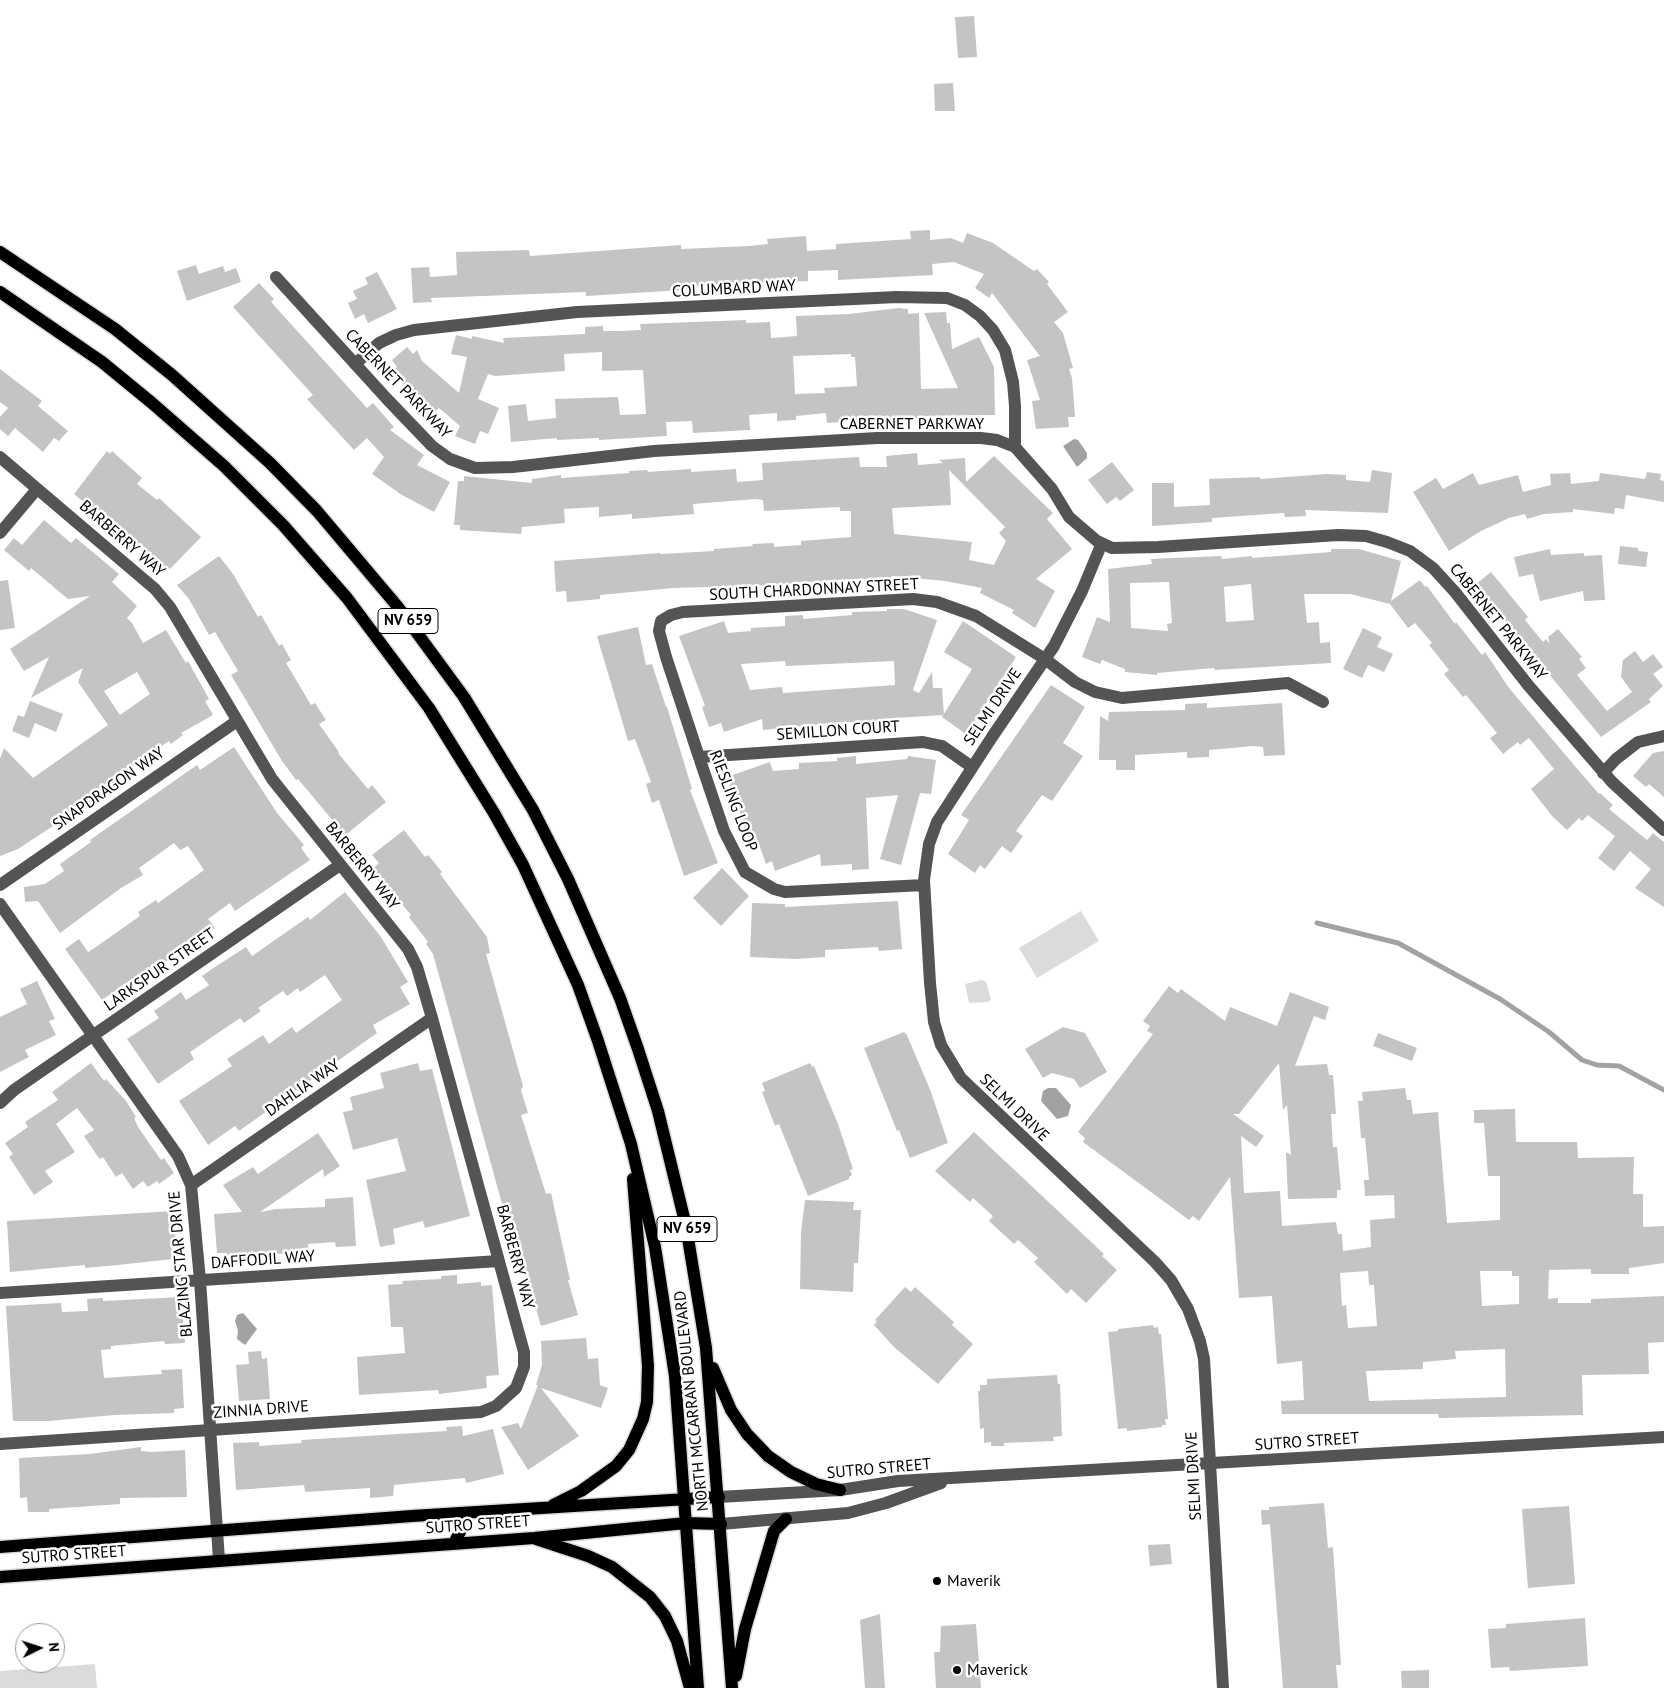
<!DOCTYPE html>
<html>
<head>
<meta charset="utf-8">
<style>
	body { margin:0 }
	#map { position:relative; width:1664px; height:1688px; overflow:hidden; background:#fff; font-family:"PT Sans",sans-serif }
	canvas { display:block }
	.north { position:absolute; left:15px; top:1623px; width:50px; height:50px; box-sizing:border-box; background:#fff; border:1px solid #999; border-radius:50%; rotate:86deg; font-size:14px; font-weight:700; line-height:20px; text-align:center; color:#000 }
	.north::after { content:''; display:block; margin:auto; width:18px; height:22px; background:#000; clip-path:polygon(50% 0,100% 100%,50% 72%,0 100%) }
</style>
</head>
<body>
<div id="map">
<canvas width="1664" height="1688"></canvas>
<div class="north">N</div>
</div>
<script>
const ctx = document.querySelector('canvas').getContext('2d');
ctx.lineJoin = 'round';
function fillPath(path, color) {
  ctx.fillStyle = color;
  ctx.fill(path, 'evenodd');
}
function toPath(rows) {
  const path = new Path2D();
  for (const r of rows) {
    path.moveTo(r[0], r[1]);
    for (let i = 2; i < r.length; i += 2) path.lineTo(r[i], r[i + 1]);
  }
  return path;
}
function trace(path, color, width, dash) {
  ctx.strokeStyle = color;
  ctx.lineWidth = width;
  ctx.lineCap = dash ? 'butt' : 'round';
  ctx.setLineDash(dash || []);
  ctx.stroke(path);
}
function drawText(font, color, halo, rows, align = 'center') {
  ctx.font = font + ' "PT Sans",sans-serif';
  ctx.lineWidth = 5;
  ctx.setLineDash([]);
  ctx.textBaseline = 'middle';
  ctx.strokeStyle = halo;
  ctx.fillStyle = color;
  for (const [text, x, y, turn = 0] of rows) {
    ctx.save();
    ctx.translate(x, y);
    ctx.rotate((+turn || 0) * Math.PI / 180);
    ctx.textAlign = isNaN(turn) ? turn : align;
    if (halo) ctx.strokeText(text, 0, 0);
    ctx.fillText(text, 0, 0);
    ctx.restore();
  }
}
fillPath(toPath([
	[1081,911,1099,941,1037,978,1019,948],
	[982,980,986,982,991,999,988,1002,969,1003,965,984],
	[95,1664,97,1688,0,1688,0,1671]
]), '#dbdbdb');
fillPath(toPath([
	[1074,439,1078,440,1087,453,1087,458,1077,467,1063,446],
	[1048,1088,1056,1088,1071,1105,1068,1116,1057,1119,1041,1101,1043,1091],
	[243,1313,257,1329,245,1345,237,1339,238,1331,235,1321,237,1315]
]), '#a2a2a2');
trace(toPath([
	[1317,923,1398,943,1500,999,1549,1032,1582,1060,1597,1065,1619,1066,1664,1090]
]), '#a2a2a2', 5);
fillPath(toPath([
	[974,16,977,57,958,58,955,17],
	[953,83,955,111,935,111,934,84],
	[930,230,930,240,951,238,963,243,967,233,993,243,1034,271,1037,269,1049,282,1047,284,1068,312,1054,322,1063,333,1073,368,1069,369,1072,378,1075,417,1068,417,1069,427,1036,429,1032,401,1040,400,1027,360,1040,356,992,293,989,298,975,288,984,274,954,262,932,264,933,275,838,280,838,270,808,271,808,281,729,284,691,287,691,289,683,290,586,296,586,292,431,298,432,302,413,303,411,268,429,267,430,277,457,275,456,252,529,250,530,256,681,245,681,249,749,246,768,244,767,239,806,236,807,251,836,249,836,244,911,239,910,231],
	[196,265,199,274,223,266,225,272,236,268,241,282,187,301,177,271],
	[377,272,397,309,368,323,364,314,355,319,348,303,357,299,353,291,368,284,365,278],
	[259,283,274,299,271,302,367,408,373,403,394,427,390,430,424,455,417,465,450,482,434,512,402,495,372,474,384,457,367,438,354,450,307,399,313,395,233,307],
	[899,308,908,309,908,314,919,313,921,389,958,388,924,313,946,312,947,323,950,323,952,349,979,337,994,367,995,415,921,416,921,419,900,418,827,423,826,413,796,416,796,420,777,421,777,413,749,415,750,430,693,433,692,421,666,422,667,436,599,440,599,438,557,440,557,438,511,442,508,406,526,404,528,421,556,418,555,399,618,397,620,415,646,414,643,370,602,371,602,352,564,354,565,371,495,376,488,374,478,399,499,408,488,434,480,431,475,444,455,436,460,426,439,408,433,414,414,396,392,371,397,367,392,360,407,347,413,354,417,350,422,361,459,393,467,357,451,354,456,335,472,339,472,336,504,343,503,338,585,334,585,327,603,326,603,331,619,331,641,330,640,324,746,320,746,323,770,322,771,338,797,336,796,316,849,314],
	[851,354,851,357,855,357,857,386,824,388,825,393,795,394,793,356],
	[0,369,42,401,38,406,68,431,59,441,54,438,43,452,15,428,8,436,0,429,0,417,8,408,0,402],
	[107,451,110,454,112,451,142,478,137,484,157,500,159,498,201,537,167,572,146,551,144,553,74,494],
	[917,453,918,465,943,463,939,460,965,458,966,482,994,456,1053,513,1047,519,1072,549,1036,579,1055,591,1035,628,1012,613,1014,610,980,593,982,588,945,581,892,576,891,578,831,580,776,585,673,588,600,595,600,599,567,602,566,591,556,592,554,561,660,553,661,554,714,551,714,549,753,546,752,544,774,543,774,547,801,545,801,541,851,537,851,511,840,511,840,507,764,511,763,500,755,499,693,504,694,514,632,519,632,514,599,517,599,507,564,509,565,523,522,527,521,534,460,530,460,525,454,525,458,481,464,481,464,476,532,483,532,479,561,475,561,478,629,473,629,471,647,470,648,472,691,469,691,472,736,469,737,482,763,480,762,463,859,457,860,467,887,467,886,456],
	[949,470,1005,527,999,533,1006,541,994,565,969,560,972,542,894,534,892,508,951,505],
	[1112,462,1134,490,1120,501,1116,497,1107,504,1088,480],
	[1372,470,1392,473,1388,513,1305,510,1306,516,1285,517,1284,513,1212,518,1212,522,1152,526,1152,483,1174,483,1174,507,1210,505,1209,479,1260,477,1260,479,1327,474,1346,475,1346,480,1370,482],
	[1647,472,1661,474,1660,480,1664,481,1664,502,1626,495,1624,509,1615,508,1614,514,1573,509,1573,512,1544,514,1527,519,1525,514,1509,518,1481,531,1449,551,1413,492,1436,478,1443,489,1473,473,1479,485,1518,475,1523,492,1551,485,1550,474,1570,473,1571,484,1599,481,1600,473,1645,479],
	[44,520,71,543,76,538,119,574,112,582,137,606,127,618,132,623,143,643,166,630,186,663,188,661,209,699,205,701,213,715,181,733,183,735,171,744,169,741,125,772,126,774,85,805,18,849,0,856,0,759,4,748,33,778,108,725,78,682,83,668,31,698,49,657,24,671,10,649,90,596,68,599,31,568,29,571,4,550,14,538,22,545],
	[137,672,150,694,120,715,104,691],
	[1620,546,1638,548,1638,551,1648,552,1646,567,1618,564],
	[1331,549,1359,549,1401,561,1391,601,1420,580,1425,587,1427,586,1455,624,1456,622,1482,655,1485,652,1509,688,1574,765,1599,794,1600,793,1613,805,1609,809,1647,840,1653,833,1664,842,1664,907,1635,888,1651,869,1630,851,1614,871,1598,858,1615,836,1588,815,1582,821,1579,818,1567,830,1552,816,1531,789,1554,769,1529,738,1520,745,1518,742,1503,754,1490,738,1497,733,1466,695,1463,697,1444,674,1449,670,1429,645,1432,643,1415,623,1408,628,1390,604,1350,594,1304,594,1307,623,1319,622,1320,643,1330,642,1331,663,1215,670,1214,668,1157,673,1157,675,1125,672,1125,669,1102,660,1100,664,1082,657,1097,617,1110,622,1108,569,1152,564,1151,559,1221,556,1222,559,1252,556,1252,558,1331,552],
	[1169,582,1172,623,1167,624,1168,631,1131,628,1130,583],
	[1251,584,1254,620,1226,622,1224,587],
	[1550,549,1551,555,1584,553,1584,556,1602,555,1605,600,1584,601,1583,591,1540,601,1533,574,1519,577,1514,557],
	[219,556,233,574,258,617,261,615,279,646,282,644,291,660,286,663,311,705,315,703,326,720,319,724,339,752,338,753,368,789,372,785,386,802,343,837,332,823,334,822,298,779,296,780,282,761,231,675,238,671,215,632,209,635,189,599,177,585],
	[1491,572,1528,617,1525,620,1543,642,1546,639,1550,644,1548,637,1558,629,1582,657,1579,659,1586,668,1577,675,1607,711,1632,692,1621,677,1623,660,1635,651,1643,662,1653,654,1663,667,1653,674,1663,686,1649,699,1651,702,1601,737,1475,585],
	[8,580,15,628,0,630,0,581],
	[887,609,904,609,937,620,913,690,919,693,932,672,933,688,942,688,944,715,894,718,894,722,841,722,763,730,762,719,724,732,721,723,709,727,702,707,705,706,679,636,724,621,728,633,751,631,751,628,785,626,785,616,803,615,803,619,852,615,852,612,887,611],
	[785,661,786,666,894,661,895,685,783,693,782,687,750,690,741,664],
	[963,621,1016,657,966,734,942,717,972,669,944,652],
	[638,627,646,665,652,664,666,707,667,707,692,789,690,790,718,863,684,876,659,800,652,803,646,784,651,782,635,739,628,741,597,636],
	[1363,628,1382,637,1377,647,1393,654,1384,672,1368,665,1362,678,1343,669],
	[1051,685,1085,707,1063,743,1083,756,1052,801,1042,795,1016,831,1023,836,1011,853,1002,846,985,869,980,865,975,873,948,854,969,820,961,815],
	[30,701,63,714,56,732,35,723,29,738,12,731,18,715,24,717],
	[1207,703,1207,708,1282,703,1285,755,1264,756,1263,747,1253,746,1209,750,1209,757,1187,758,1187,752,1135,755,1135,770,1116,770,1116,760,1099,760,1100,716,1108,721,1109,712,1185,710,1185,704],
	[234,747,277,813,304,845,301,848,310,860,235,911,230,903,208,919,215,928,142,978,139,974,102,1000,65,949,79,939,88,952,93,949,140,916,138,912,156,900,158,903,204,870,188,846,180,850,174,843,139,868,143,875,121,888,60,933,38,901,25,902,24,887,45,884,64,871,60,864,91,842,90,840,197,765,200,770],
	[1664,751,1664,797,1649,784,1646,787,1633,776,1653,753],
	[856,756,856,764,907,759,908,756,936,760,931,794,920,793,901,865,880,859,898,795,866,798,869,869,852,870,852,864,821,866,820,854,775,871,772,861,766,864,756,836,749,839,727,777,770,762,773,771,799,769,799,763,837,761,837,758],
	[404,830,425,857,428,855,442,872,440,874,487,937,490,953,486,954,523,1086,521,1090,528,1113,521,1115,546,1194,551,1193,570,1280,568,1280,578,1315,541,1326,521,1257,517,1258,433,954,426,944,428,942,409,917,411,915,382,881,380,883,370,871,379,863,372,855],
	[722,868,749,896,721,926,693,898],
	[345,892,381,937,408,982,400,987,410,1004,373,1025,377,1033,239,1131,235,1126,208,1145,179,1101,232,1066,227,1059,263,1035,269,1044,292,1027,296,1033,342,1000,325,975,300,992,298,988,287,996,283,991,258,1008,261,1011,244,1023,240,1018,190,1052,194,1059,158,1084,127,1039,159,1018,154,1011,181,992,186,1000,209,985,202,976,215,967,246,947,252,956,308,917,310,920],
	[898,901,902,949,879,951,878,947,825,950,825,957,795,959,750,957,752,903,785,904,785,907],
	[37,981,55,1019,49,1021,56,1035,25,1050,29,1057,0,1072,0,1017,27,1004,20,989],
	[1169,986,1178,993,1181,989,1225,1021,1230,1007,1277,1026,1290,992,1329,1007,1325,1020,1314,1016,1295,1066,1327,1064,1329,1075,1333,1075,1336,1114,1331,1114,1333,1147,1337,1147,1341,1190,1337,1190,1337,1198,1288,1199,1286,1152,1291,1155,1287,1105,1283,1110,1279,1063,1239,1114,1233,1114,1264,1136,1256,1147,1241,1136,1244,1193,1280,1191,1282,1226,1336,1222,1338,1234,1342,1234,1343,1251,1371,1247,1370,1220,1395,1218,1394,1195,1365,1196,1364,1180,1369,1180,1365,1138,1361,1138,1358,1101,1363,1101,1362,1092,1405,1088,1407,1100,1411,1100,1413,1114,1438,1112,1447,1223,1500,1220,1500,1176,1488,1176,1484,1123,1474,1123,1474,1110,1515,1109,1516,1142,1577,1142,1578,1158,1634,1157,1633,1194,1643,1194,1643,1227,1664,1226,1664,1263,1629,1268,1629,1274,1591,1274,1591,1269,1549,1270,1548,1299,1558,1298,1558,1303,1591,1303,1591,1299,1664,1296,1664,1342,1648,1343,1649,1374,1582,1375,1583,1415,1439,1418,1438,1414,1282,1414,1281,1401,1304,1400,1302,1361,1277,1364,1272,1296,1239,1298,1230,1177,1199,1221,1193,1216,1189,1220,1083,1142,1085,1138,1078,1132,1153,1034,1147,1031,1150,1026,1143,1021],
	[1368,1271,1369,1285,1374,1285,1377,1326,1348,1328,1346,1305,1342,1306,1340,1273],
	[1480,1271,1512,1271,1512,1276,1519,1276,1519,1304,1482,1306],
	[1505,1349,1506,1397,1369,1401,1366,1371,1423,1369,1423,1362,1456,1359,1455,1351],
	[1063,1027,1085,1033,1107,1072,1080,1088,1074,1079,1052,1073,1043,1078,1025,1049],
	[904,1032,907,1035,931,1092,948,1143,910,1158,899,1130,897,1131,864,1048],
	[1378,1033,1417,1048,1412,1061,1373,1046],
	[91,1063,104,1081,106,1079,126,1101,136,1117,134,1118,138,1127,161,1160,164,1158,174,1173,159,1184,157,1181,148,1187,143,1181,133,1189,122,1173,116,1177,103,1157,100,1159,96,1154,84,1136,94,1130,77,1108,56,1124,75,1152,45,1171,53,1182,34,1195,9,1157,13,1154,5,1143,28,1127,25,1122,58,1100,52,1092],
	[418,1063,420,1071,432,1069,470,1216,425,1228,423,1221,393,1229,395,1244,380,1247,366,1180,406,1171,397,1138,353,1150,343,1112,353,1110,350,1097,384,1088,380,1073],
	[810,1063,812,1067,814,1066,838,1124,853,1169,850,1170,852,1175,849,1177,849,1179,808,1196,779,1124,775,1126,762,1092,765,1091,762,1083],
	[974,1132,1104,1254,1102,1256,1117,1270,1086,1303,1071,1289,1067,1294,1034,1262,1038,1258,1018,1240,1014,1244,989,1221,993,1216,973,1198,970,1202,935,1171],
	[318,1133,340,1166,324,1177,323,1169,260,1212,276,1209,325,1207,325,1199,353,1197,356,1246,336,1247,335,1242,308,1244,309,1252,277,1254,277,1257,262,1258,261,1255,227,1257,227,1253,217,1253,214,1214,242,1212,223,1185,253,1167,258,1174],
	[805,1200,854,1202,853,1210,861,1210,858,1263,854,1263,853,1292,800,1289,801,1232],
	[174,1211,176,1246,172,1247,173,1259,118,1265,85,1268,85,1265,10,1272,7,1221],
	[457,1275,457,1284,481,1282,481,1286,492,1285,499,1375,486,1376,487,1388,439,1394,438,1390,359,1395,357,1357,405,1353,403,1327,391,1327,388,1285,403,1284,402,1281,441,1279,441,1276],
	[905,1287,911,1292,915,1287,954,1322,952,1325,973,1344,938,1384,894,1347,874,1325,877,1321,875,1320],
	[181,1297,185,1343,165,1344,164,1341,111,1346,111,1349,101,1350,104,1378,162,1374,161,1370,182,1369,184,1408,174,1409,174,1413,114,1415,48,1421,13,1421,6,1306,61,1303,62,1312,88,1311,87,1299,103,1298,103,1301],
	[1153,1325,1154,1328,1158,1327,1159,1334,1161,1334,1168,1419,1165,1419,1166,1425,1162,1425,1162,1427,1127,1431,1127,1428,1118,1429,1108,1332,1118,1331,1118,1329],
	[586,1338,588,1359,598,1358,600,1385,608,1388,601,1408,541,1388,579,1436,528,1470,501,1427,518,1423,521,1429,538,1385,536,1385,542,1365,541,1341],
	[261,1351,262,1359,267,1358,270,1399,239,1401,236,1365,249,1364,248,1352],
	[1057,1375,1058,1384,1060,1384,1062,1436,1053,1437,1054,1441,1004,1443,1004,1446,991,1446,991,1442,984,1443,984,1428,980,1429,978,1391,980,1391,980,1385,987,1385,987,1379],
	[462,1426,463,1436,493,1429,504,1474,466,1483,465,1478,394,1485,393,1496,370,1498,370,1488,305,1492,304,1485,236,1490,233,1443,259,1442,259,1446,302,1443,301,1440,447,1431,446,1427],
	[141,1447,141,1451,152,1452,185,1450,187,1497,120,1498,120,1504,49,1509,49,1512,28,1512,27,1497,20,1498,19,1458,90,1454],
	[1324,1503,1328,1548,1333,1547,1341,1665,1336,1665,1338,1688,1283,1688,1270,1524,1262,1525,1261,1510,1269,1510,1269,1507],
	[1569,1506,1575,1584,1528,1588,1522,1509],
	[1170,1544,1172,1564,1150,1566,1148,1545],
	[880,1614,885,1688,865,1688,860,1620],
	[1585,1618,1588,1666,1510,1671,1509,1667,1491,1668,1488,1629,1506,1628,1506,1624],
	[976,1624,981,1688,936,1688,934,1652,940,1652,941,1626],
	[1429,1670,1429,1688,1402,1688,1401,1671]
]), '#c4c4c4');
const major = toPath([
	[0,252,115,329,172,375,270,463,317,511,398,607,464,697,533,810,568,879,620,998,638,1049,658,1111,686,1226,706,1348,732,1688],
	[0,292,102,362,152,403,224,466,283,525,347,598,429,708,494,813,523,865,578,985,598,1041,631,1144,655,1247,675,1376,698,1688],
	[713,1368,731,1410,747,1434,768,1456,791,1472,816,1484,840,1490],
	[553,1505,581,1491,616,1466,629,1450,643,1419,647,1402,648,1366,633,1179],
	[536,1539,588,1556,612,1567,650,1597,665,1616,677,1641,690,1688],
	[454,1543,460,1532,459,1513],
	[0,1547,412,1516,719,1497],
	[0,1577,534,1538,686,1523,721,1524],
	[736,1676,745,1629,774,1531,786,1519]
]);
trace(major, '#dbdbdb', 15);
trace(toPath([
	[276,277,387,399,432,446,450,459,475,468,513,467,654,451,877,438,981,438,997,440,1015,447,1052,489,1069,517,1097,541,1112,548,1158,547,1338,535,1366,536,1387,542,1410,551,1433,568,1455,592,1528,685,1612,782,1664,830],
	[355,364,379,343,396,335,414,330,577,312,897,297,947,298,965,305,980,316,993,330,1005,350,1013,382,1015,406,1015,447],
	[0,457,155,589,170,607,272,779,408,949,417,967,432,1018,524,1352,524,1367,516,1388,496,1406,481,1412,0,1444],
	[0,533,37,489],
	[1102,543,1082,591,1054,646,992,737,937,822,929,844,924,880,930,983,934,1022,941,1045,961,1078,1155,1262,1171,1280,1188,1309,1200,1341,1204,1359,1223,1688],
	[699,757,923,742,942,746,972,767],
	[1603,773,1616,759,1638,742,1664,736],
	[0,885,237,721],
	[924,885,785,892,774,889,745,872,724,831,699,757,666,657,659,631,661,621,671,615,683,612,913,599,937,602,976,616,1045,659,1075,682,1095,692,1122,698,1288,683,1323,702],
	[0,904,178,1156,191,1185,200,1280,219,1560],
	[0,1103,14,1090,340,865],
	[191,1185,432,1018],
	[0,1293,499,1261],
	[719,1497,840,1490,898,1481,1664,1437],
	[721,1524,848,1513,886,1503,941,1483]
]), '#545454', 12);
trace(major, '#000', 12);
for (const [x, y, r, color] of [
	[937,1581,5,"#000"],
	[957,1670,5,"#000"]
]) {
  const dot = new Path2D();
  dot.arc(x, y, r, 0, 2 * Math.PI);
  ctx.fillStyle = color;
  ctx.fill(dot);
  trace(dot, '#fff', 2);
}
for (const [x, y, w] of [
	[408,621,60],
	[687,1229,60]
]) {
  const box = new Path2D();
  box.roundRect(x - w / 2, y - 12.5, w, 25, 4);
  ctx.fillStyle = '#fff';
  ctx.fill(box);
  trace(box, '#000', 1);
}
drawText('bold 15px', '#000', null, [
	["NV 659",408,621],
	["NV 659",687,1229]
]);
drawText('16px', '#000', '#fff', [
	["COLUMBARD WAY",734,289,-3],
	["CABERNET PARKWAY",398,384,46],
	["CABERNET PARKWAY",912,424],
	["BARBERRY WAY",122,539,41],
	["SOUTH CHARDONNAY STREET",814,590,-3],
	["CABERNET PARKWAY",1498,622,51],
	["SELMI DRIVE",993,707,-56],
	["SEMILLON COURT",838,731,-4],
	["SNAPDRAGON WAY",109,789,-35],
	["RIESLING LOOP",733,801,69],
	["BARBERRY WAY",362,866,51],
	["LARKSPUR STREET",160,970,-35],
	["DAHLIA WAY",303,1088,-35],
	["SELMI DRIVE",1014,1108,44],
	["BARBERRY WAY",515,1257,75],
	["DAFFODIL WAY",263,1260,-4],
	["BLAZING STAR DRIVE",181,1264,-95],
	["NORTH MCCARRAN BOULEVARD",692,1401,-96],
	["ZINNIA DRIVE",261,1410,-4],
	["SUTRO STREET",1307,1442,-4],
	["SUTRO STREET",879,1469,-5],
	["SELMI DRIVE",1194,1476,-93],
	["SUTRO STREET",478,1525,-4],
	["SUTRO STREET",74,1555,-4]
]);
drawText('16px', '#000', '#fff', [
	["Maverik",947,1581],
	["Maverick",967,1670]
], 'left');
</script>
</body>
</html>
